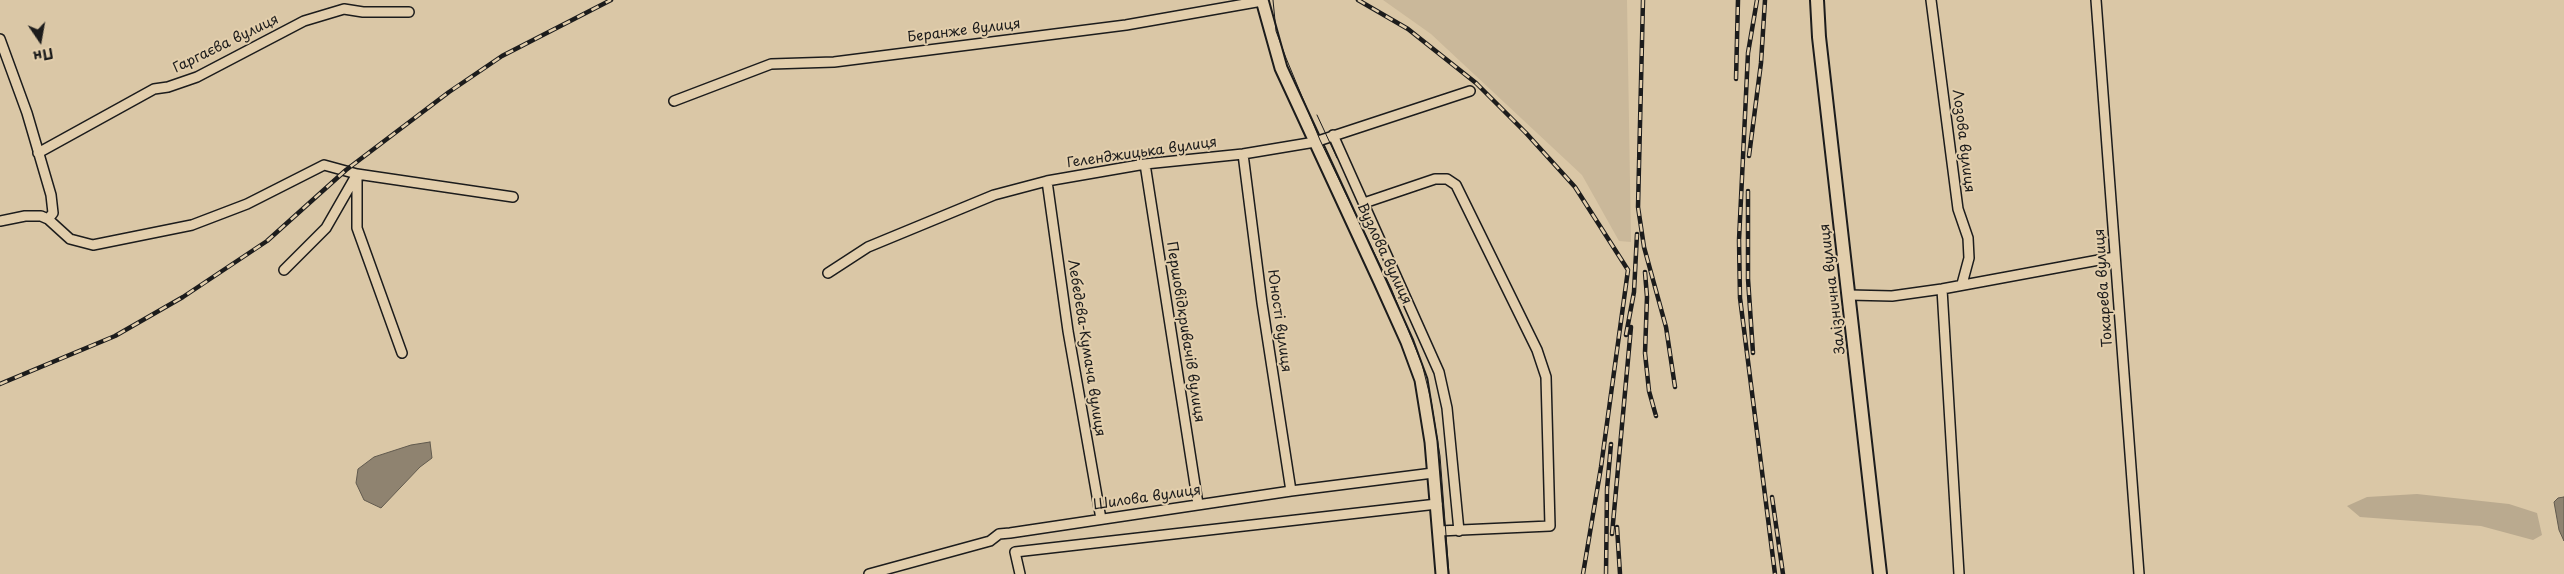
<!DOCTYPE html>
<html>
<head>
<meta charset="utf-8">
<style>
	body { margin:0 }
	#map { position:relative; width:2564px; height:574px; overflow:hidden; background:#dac7a6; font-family:"Playpen Sans",sans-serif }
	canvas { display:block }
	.north { position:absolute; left:15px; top:15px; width:50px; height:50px; -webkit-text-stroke:4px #e2ceac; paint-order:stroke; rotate:168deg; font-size:14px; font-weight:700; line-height:20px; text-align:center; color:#1c1c1c }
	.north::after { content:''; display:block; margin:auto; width:18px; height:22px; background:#1c1c1c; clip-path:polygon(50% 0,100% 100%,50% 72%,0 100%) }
</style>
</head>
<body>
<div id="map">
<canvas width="2564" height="574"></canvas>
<div class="north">Пн</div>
</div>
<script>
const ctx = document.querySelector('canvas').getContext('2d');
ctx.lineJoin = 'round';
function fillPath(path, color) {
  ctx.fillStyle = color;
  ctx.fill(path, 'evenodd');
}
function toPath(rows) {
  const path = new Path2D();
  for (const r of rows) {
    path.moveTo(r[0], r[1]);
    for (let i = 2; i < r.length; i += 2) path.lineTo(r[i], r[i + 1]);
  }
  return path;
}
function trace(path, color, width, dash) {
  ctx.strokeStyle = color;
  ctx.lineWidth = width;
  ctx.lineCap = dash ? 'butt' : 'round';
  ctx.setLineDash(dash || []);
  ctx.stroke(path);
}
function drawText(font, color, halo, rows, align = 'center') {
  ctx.font = font + ' "Playpen Sans",sans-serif';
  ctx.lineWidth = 4;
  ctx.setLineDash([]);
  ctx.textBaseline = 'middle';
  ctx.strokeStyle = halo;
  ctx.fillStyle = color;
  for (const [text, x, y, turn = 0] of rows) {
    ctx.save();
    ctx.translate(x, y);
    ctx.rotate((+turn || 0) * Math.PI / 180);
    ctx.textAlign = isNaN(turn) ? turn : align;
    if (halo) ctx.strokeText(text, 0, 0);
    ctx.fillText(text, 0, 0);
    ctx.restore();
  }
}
fillPath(toPath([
	[1383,0,1627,0,1631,242,1619,241,1582,175,1431,34]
]), '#cab89a');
fillPath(toPath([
	[2417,494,2509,504,2537,513,2542,535,2533,540,2481,526,2360,517,2347,506,2367,497]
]), '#baaa8f');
const water = toPath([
	[430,442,432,458,420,467,381,508,364,500,356,483,358,469,374,457,411,445,430,442],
	[2564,497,2564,541,2559,530,2554,502,2558,498,2564,497]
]);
fillPath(water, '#8f8370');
trace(water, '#615a4e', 1);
const minor = toPath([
	[1931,0,1958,209,1968,238,1969,258,1962,284],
	[2096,0,2139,574],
	[0,39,27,113,51,195,53,213,48,219],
	[674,101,771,64,834,62,1126,25,1262,1],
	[1333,135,1439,372,1447,408,1459,531],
	[38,153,154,89,168,87,197,77,304,21,344,9,363,12,409,12],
	[1243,154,1262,303,1291,491],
	[1145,164,1198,504],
	[1047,181,1068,331,1101,519],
	[1364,203,1435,179,1447,179,1456,185,1537,350,1546,377,1550,526,1439,531],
	[0,221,25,216,41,216,48,219,70,239,93,245,192,225,247,204,324,165,357,174,326,228,284,270],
	[828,273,868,247,994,195,1047,181,1145,164,1243,154,1315,142,1470,91],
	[1942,289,1959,574],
	[1849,295,1892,296,1942,289,2115,257],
	[402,353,357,228,357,174,513,197],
	[869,574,990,541,999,534,1010,533,1291,491,1433,473],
	[1020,574,1015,552,1437,504]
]);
const tertiary = toPath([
	[1262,0,1281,68,1380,282,1407,342,1421,380,1431,442,1442,574]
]);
const secondary = toPath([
	[1817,0,1819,37,1880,574]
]);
trace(minor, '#1c1c1c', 12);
trace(tertiary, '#1c1c1c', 15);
trace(secondary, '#1c1c1c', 16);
trace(minor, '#e2ceac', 9);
trace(tertiary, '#e2ceac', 11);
trace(secondary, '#e2ceac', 12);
trace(toPath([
	[1273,0,1276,31,1286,58,1320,140,1391,288,1422,364,1431,400,1440,456,1449,574],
	[1317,115,1337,158]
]), '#1c1c1c', 1);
const rail = toPath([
	[1358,0,1408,29,1476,83,1526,133,1575,187,1628,270,1601,467,1583,574],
	[1643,0,1638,207,1644,247,1666,327,1675,387],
	[1757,0,1748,53,1739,240,1740,298,1775,574],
	[1736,79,1738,0],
	[1749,156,1761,63,1765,0],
	[1748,191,1748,279,1753,353],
	[1645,272,1647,297,1645,353,1649,391,1656,416],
	[1626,335,1634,292,1637,234],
	[0,384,115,336,183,297,267,241,346,170,449,92,502,56,611,0],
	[1772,497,1783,574],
	[1617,527,1620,574],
	[1612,534,1631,327],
	[1606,574,1607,489,1611,444]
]);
trace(rail, '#1c1c1c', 4.5);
trace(rail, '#e2ceac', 2.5, [8]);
drawText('14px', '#1c1c1c', '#e2ceac', [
	["Беранже вулиця",964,31,-7],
	["Гаргаєва вулиця",226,44,-26],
	["Лозова вулиця",1963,141,83],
	["Геленджицька вулиця",1142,153,-8],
	["Вузлова вулиця",1384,254,65],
	["Токарева вулиця",2104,288,-94],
	["Залізнична вулиця",1833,289,-97],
	["Юності вулиця",1279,321,82],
	["Першовідкривачів вулиця",1185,332,81],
	["Лебедєва-Кумача вулиця",1086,348,81],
	["Шилова вулиця",1147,498,-8]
]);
</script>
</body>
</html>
